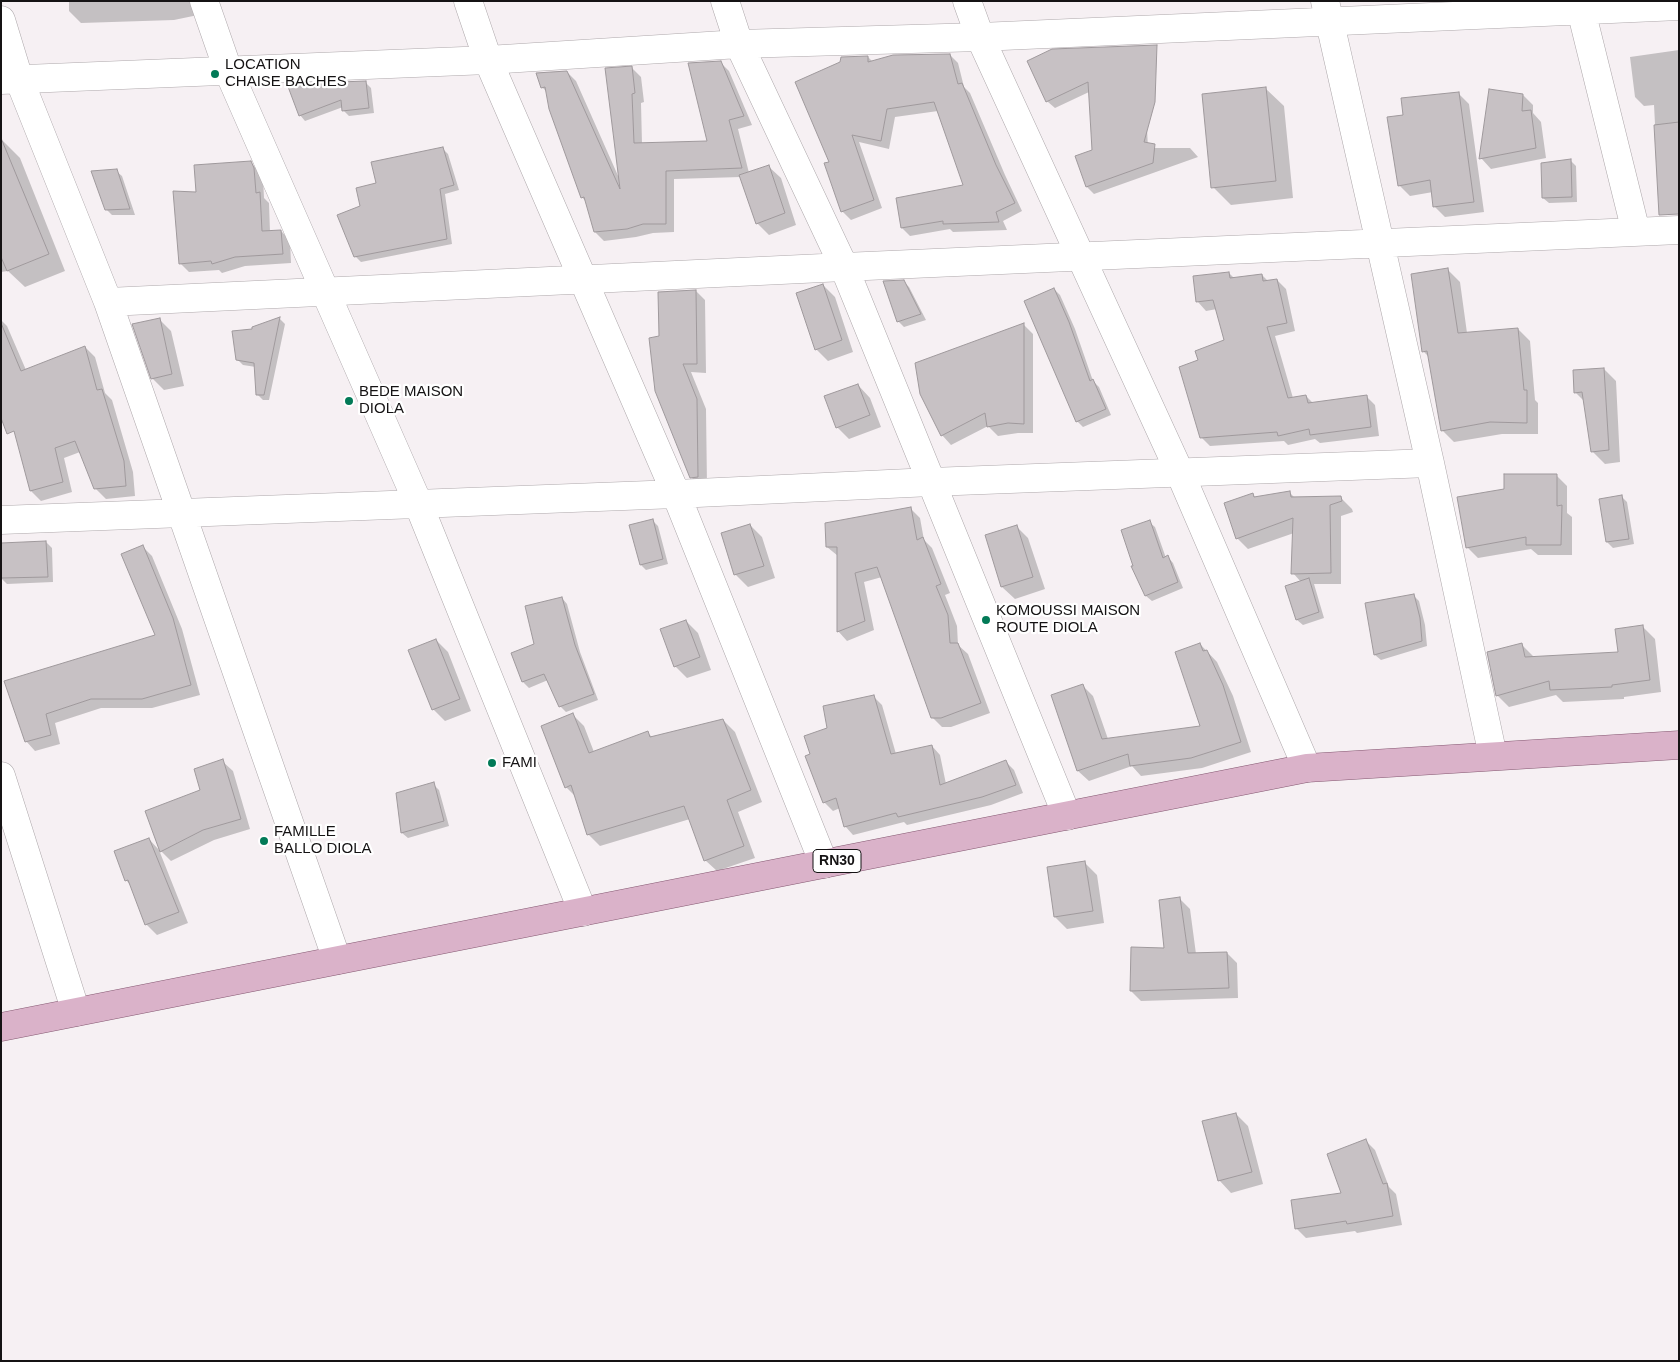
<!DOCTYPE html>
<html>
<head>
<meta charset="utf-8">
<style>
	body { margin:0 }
	#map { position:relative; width:1680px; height:1362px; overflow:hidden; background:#f6f0f3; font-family:Helvetica,sans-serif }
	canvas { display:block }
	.frame { position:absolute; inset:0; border:2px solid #151314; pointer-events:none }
</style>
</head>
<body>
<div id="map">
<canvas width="1680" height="1362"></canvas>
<div class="frame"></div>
</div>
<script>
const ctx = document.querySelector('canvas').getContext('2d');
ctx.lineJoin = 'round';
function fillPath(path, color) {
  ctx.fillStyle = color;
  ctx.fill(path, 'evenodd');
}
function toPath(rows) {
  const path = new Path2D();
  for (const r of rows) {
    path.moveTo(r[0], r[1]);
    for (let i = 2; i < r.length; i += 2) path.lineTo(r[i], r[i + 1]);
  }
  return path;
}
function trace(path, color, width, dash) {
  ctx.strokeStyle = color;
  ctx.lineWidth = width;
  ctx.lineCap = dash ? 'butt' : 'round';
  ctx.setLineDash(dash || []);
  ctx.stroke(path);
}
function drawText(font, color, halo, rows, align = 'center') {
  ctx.font = font + ' Helvetica,sans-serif';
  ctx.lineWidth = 4.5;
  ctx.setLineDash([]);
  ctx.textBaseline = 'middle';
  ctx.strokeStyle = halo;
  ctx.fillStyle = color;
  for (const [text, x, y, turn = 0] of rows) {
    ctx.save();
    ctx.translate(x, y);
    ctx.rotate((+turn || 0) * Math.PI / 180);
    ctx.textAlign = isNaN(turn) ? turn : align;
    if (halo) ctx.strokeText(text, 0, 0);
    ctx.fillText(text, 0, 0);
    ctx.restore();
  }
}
fillPath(toPath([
	[69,1,193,1,198,15,174,20,81,23,69,11],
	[1679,50,1679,192,1658,182,1654,105,1644,106,1635,97,1630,57],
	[1048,53,1143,54,1148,148,1190,148,1198,157,1094,194,1087,187,1077,157,1093,151,1089,92,1055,108,1048,102],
	[950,55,958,63,964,87,970,93,1005,175,1022,211,1003,221,1007,230,953,232,950,229,910,236,902,228,897,199,965,186,938,111,895,117,889,149,859,142,882,208,851,220,842,211,830,162,868,57,873,62],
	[720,62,729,71,752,125,738,129,749,173,768,166,781,178,796,225,769,235,757,223,741,177,674,179,674,232,653,233,636,237,604,241,595,232,586,202,582,197,547,92,542,87,567,72,576,81,619,178,632,68,641,77,644,102,641,103,642,144,709,142],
	[365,82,371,88,374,113,349,116,343,110,343,107,305,121,300,115],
	[1265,88,1284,106,1293,198,1231,205,1213,187],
	[1458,93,1469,104,1484,212,1445,217,1434,206,1433,192,1410,196,1399,185,1404,116],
	[1523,95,1533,105,1533,113,1541,122,1546,158,1491,169,1481,158],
	[3,141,20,158,65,271,25,287,8,271,1,272,1,142],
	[442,148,448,154,459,190,445,194,452,244,361,262,355,256,378,184],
	[1571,161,1576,166,1577,202,1549,203,1543,198],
	[250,162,260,172,263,178,264,198,269,203,270,232,281,231,290,240,291,263,245,266,222,273,219,270,189,272,180,263,197,193],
	[116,171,122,176,135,215,112,215,106,209],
	[1448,270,1460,282,1467,333,1518,329,1530,341,1535,400,1538,403,1538,434,1502,434,1454,442,1442,430,1429,357,1424,352],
	[1229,273,1234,278,1262,275,1268,281,1277,280,1286,289,1295,331,1275,336,1293,398,1306,396,1313,403,1366,396,1375,405,1379,436,1320,443,1315,439,1288,445,1284,441,1210,446,1201,437,1200,361,1225,341,1217,309,1206,311,1198,302],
	[903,281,909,287,926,320,904,327,898,321],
	[823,285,835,297,853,352,828,361,816,349],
	[1054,289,1060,295,1075,329,1093,381,1099,387,1111,415,1083,427,1077,421,1026,302],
	[696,291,705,300,706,373,691,372,706,409,707,486,701,487,691,477,660,337],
	[159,319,171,331,184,386,164,390,152,378],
	[280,319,285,324,269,400,263,400,257,394,256,367,243,365,237,359,253,330],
	[1,320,7,326,26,370,85,347,95,357,105,393,112,400,133,472,135,496,106,499,96,489,80,452,64,458,72,492,41,501,31,491,1,381],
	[1024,325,1033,334,1033,433,1018,433,998,436,988,426,951,445,942,435],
	[1604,369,1616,381,1620,462,1605,464,1593,452,1585,402,1575,392],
	[858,385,870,398,881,427,849,439,837,427],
	[1556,475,1567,486,1567,513,1572,517,1572,555,1538,555,1531,549,1478,558,1467,547,1506,490],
	[1289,492,1296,499,1341,498,1352,509,1353,512,1341,516,1341,584,1314,584,1324,618,1303,625,1297,620,1301,582,1293,573,1294,533,1248,549,1237,538,1253,495,1256,498],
	[1622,497,1627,502,1634,544,1613,548,1607,542],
	[910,508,920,518,924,540,932,548,950,593,945,595,957,626,958,645,968,654,990,713,951,727,942,727,932,717,882,577,864,582,874,630,847,641,838,631,838,556,827,547],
	[652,520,658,526,668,564,646,570,641,565],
	[1149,522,1155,527,1166,558,1168,557,1173,563,1183,588,1152,601,1146,596,1133,567],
	[750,525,762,537,775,578,748,587,736,575,723,534],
	[1016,526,1028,538,1045,589,1015,599,1002,587,986,536],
	[46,542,52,548,53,582,7,584,1,578,1,544],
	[142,546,152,556,182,629,200,695,152,708,101,708,55,723,60,744,35,751,26,741,6,682,157,636],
	[1413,595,1419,601,1425,625,1427,646,1381,660,1375,655,1366,604],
	[562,598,567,604,580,652,598,700,566,712,560,706,548,680,529,688,523,682,512,654,535,645],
	[686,621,698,633,711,670,687,678,675,666],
	[1643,627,1655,639,1661,692,1624,697,1624,699,1563,702,1556,695,1509,707,1497,695,1521,644,1534,657,1619,653],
	[436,640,448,652,471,711,445,721,433,709],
	[1200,644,1217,662,1233,696,1251,752,1202,768,1141,776,1132,766,1089,781,1078,771,1052,696,1083,686,1093,696,1108,739,1202,727],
	[873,696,882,705,896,754,932,746,940,755,946,784,1006,762,1014,770,1023,793,991,805,907,825,904,822,853,835,845,826,840,808,833,811,824,802,812,755,829,729],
	[572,714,584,726,594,752,648,733,653,738,723,720,735,732,762,802,738,812,755,858,717,871,705,860,690,819,600,846,588,834,576,797,566,787],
	[222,761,233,771,250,829,214,840,171,861,161,851],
	[433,784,439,790,449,826,408,838,402,833],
	[149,839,159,850,188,923,157,935,146,924,131,886,126,880],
	[1085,863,1097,875,1104,923,1067,929,1055,917],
	[1180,899,1190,909,1196,954,1227,953,1237,963,1238,998,1141,1001,1131,991,1132,948,1166,949],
	[1236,1114,1248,1126,1263,1184,1231,1193,1219,1180],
	[1366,1141,1375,1150,1389,1187,1396,1194,1402,1225,1357,1233,1355,1231,1306,1238,1296,1228,1343,1194]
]), '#0003');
const building = toPath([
	[1157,45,1155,102,1144,142,1155,144,1153,163,1086,187,1075,156,1092,150,1088,82,1046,102,1027,61,1052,49,1157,45],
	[950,54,958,84,962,83,996,165,1015,203,996,212,999,222,943,224,943,221,901,228,896,198,963,185,934,102,887,109,881,141,852,135,874,200,841,212,824,163,829,162,795,82,840,62,841,57,868,56,868,62,893,55,950,54],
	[721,61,744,116,729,120,742,168,666,171,666,224,643,224,627,229,594,232,584,197,581,198,549,109,545,87,541,88,536,73,567,71,620,189,605,68,632,66,635,93,632,94,634,143,707,141,688,63,721,61],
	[366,81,369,108,342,111,341,100,299,116,287,84,366,81],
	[1266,87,1276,181,1211,188,1202,94,1266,87],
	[1489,89,1523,94,1522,111,1531,110,1536,148,1479,159,1489,89],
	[1459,92,1474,202,1433,207,1430,180,1398,186,1387,117,1403,115,1401,98,1459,92],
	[1679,122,1679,214,1659,215,1654,125,1679,122],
	[1,138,49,254,7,271,1,257,1,138],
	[443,147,454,185,440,189,447,239,354,257,337,215,360,206,356,188,376,183,371,162,443,147],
	[1571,159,1572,197,1542,198,1541,163,1571,159],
	[251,161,254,168,256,193,260,192,262,231,281,230,283,254,235,257,212,264,211,261,179,264,173,191,196,192,194,165,251,161],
	[769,165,785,213,756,224,739,175,769,165],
	[117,169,130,209,105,210,91,171,117,169],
	[1448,268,1458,333,1518,328,1524,390,1527,390,1527,423,1490,422,1441,431,1427,351,1422,352,1411,274,1448,268],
	[1229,272,1230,278,1262,274,1263,281,1277,279,1287,323,1267,327,1288,398,1306,395,1308,403,1367,395,1371,427,1310,435,1309,429,1278,436,1277,432,1200,438,1179,367,1198,360,1195,351,1224,340,1213,300,1196,302,1193,276,1229,272],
	[904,280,921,314,897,322,883,281,904,280],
	[823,284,842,340,815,350,796,293,823,284],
	[1054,288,1069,322,1090,381,1093,379,1106,409,1076,422,1024,301,1054,288],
	[696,290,697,364,683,364,697,399,698,477,690,478,655,391,649,338,659,336,658,292,696,290],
	[280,317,264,395,256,395,254,363,236,360,232,331,252,329,252,327,280,317],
	[160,318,172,374,151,379,132,324,160,318],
	[1,323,21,371,85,346,97,390,102,389,124,461,126,486,94,489,75,441,55,448,63,482,30,491,14,431,7,434,1,418,1,323],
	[1024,323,1024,424,1008,423,987,427,985,413,941,436,920,394,915,363,1024,323],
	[1604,368,1609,450,1591,452,1582,392,1574,393,1573,370,1604,368],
	[858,384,870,415,836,428,824,396,858,384],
	[1504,474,1557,474,1557,506,1562,505,1561,545,1526,545,1526,537,1466,548,1457,497,1504,489,1504,474],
	[1290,491,1291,497,1341,496,1342,501,1330,505,1331,573,1291,574,1293,518,1236,539,1224,503,1253,493,1254,497,1290,491],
	[1622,495,1629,539,1606,542,1599,499,1622,495],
	[911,507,917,540,923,537,941,584,936,586,948,615,950,643,958,643,981,703,941,718,931,718,877,567,855,573,865,621,837,632,837,547,826,547,825,523,911,507],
	[653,519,663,559,640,565,629,525,653,519],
	[1150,520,1163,558,1168,555,1178,582,1145,596,1131,566,1133,566,1121,530,1150,520],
	[750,524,764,566,734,575,721,533,750,524],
	[1017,525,1033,577,1001,587,985,535,1017,525],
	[46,541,48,577,1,578,1,543,46,541],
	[143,545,173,618,191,685,142,699,91,699,46,714,51,735,25,742,4,681,155,635,121,554,143,545],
	[1309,578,1319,612,1296,620,1285,586,1309,578],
	[1414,594,1420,618,1422,641,1374,655,1365,603,1414,594],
	[562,597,575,645,594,694,559,707,544,674,522,682,511,653,534,644,525,606,562,597],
	[686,620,700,657,674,667,660,629,686,620],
	[1643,625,1650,680,1612,685,1612,687,1550,690,1549,681,1496,696,1487,652,1522,643,1525,657,1618,652,1615,629,1643,625],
	[436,639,460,699,432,710,408,650,436,639],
	[1200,643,1203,651,1207,650,1223,685,1241,742,1191,758,1130,766,1128,754,1077,771,1051,695,1083,684,1102,739,1200,726,1175,652,1200,643],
	[874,695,891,754,932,745,940,785,1006,760,1016,785,982,797,898,817,896,813,844,827,836,798,823,803,805,756,810,754,804,736,827,728,823,706,874,695],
	[573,713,589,753,648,731,650,737,723,719,751,790,727,800,744,846,704,861,684,806,587,835,571,785,565,788,541,726,573,713],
	[223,759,241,819,203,830,160,852,145,811,200,790,194,769,223,759],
	[434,782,444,821,401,833,396,793,434,782],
	[149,838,179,912,145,925,128,880,125,881,114,851,149,838],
	[1085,861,1093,911,1054,917,1047,867,1085,861],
	[1180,897,1188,953,1227,952,1229,988,1130,991,1131,947,1164,948,1159,900,1180,897],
	[1236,1113,1252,1172,1218,1181,1202,1121,1236,1113],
	[1366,1139,1383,1184,1387,1183,1393,1216,1347,1224,1346,1221,1295,1229,1291,1200,1341,1193,1327,1154,1366,1139]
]);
fillPath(building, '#c7c1c4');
trace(building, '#9f999c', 1);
const street = toPath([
	[204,1,228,70,418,503,583,912],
	[468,1,488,60,676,494,824,864],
	[725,1,739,44,844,267,1067,816],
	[1325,1,1430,463,1493,756],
	[1581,10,1636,232],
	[1,20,19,79,108,302,337,960],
	[1,80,488,60,739,44,980,37,1679,6],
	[108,302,844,267,1679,230],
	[1,520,676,494,931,482,1430,463],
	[1,776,76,1012]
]);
const secondary = toPath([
	[967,1,980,37,1180,473,1307,768]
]);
const primary = toPath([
	[1,1027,1307,768,1679,745]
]);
trace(street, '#aea8ab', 29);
trace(secondary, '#aea8ab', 29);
trace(primary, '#855972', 29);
trace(street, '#fff', 28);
trace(secondary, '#fff', 28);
trace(primary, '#dab2c9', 28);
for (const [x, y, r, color] of [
	[215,74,5,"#027a57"],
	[349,401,5,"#027a57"],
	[986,620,5,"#027a57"],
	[492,763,5,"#027a57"],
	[264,841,5,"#027a57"]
]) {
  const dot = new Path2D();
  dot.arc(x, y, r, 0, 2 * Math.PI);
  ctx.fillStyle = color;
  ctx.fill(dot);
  trace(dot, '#fff', 2);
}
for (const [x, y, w] of [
	[837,861,48]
]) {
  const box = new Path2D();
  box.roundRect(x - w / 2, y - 11.5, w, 23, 4);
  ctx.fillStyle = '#fff';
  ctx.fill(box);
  trace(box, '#151314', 1);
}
drawText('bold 14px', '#151314', null, [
	["RN30",837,861]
]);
drawText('15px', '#151314', '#fff', [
	["LOCATION",225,65],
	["CHAISE BACHES",225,82],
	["BEDE MAISON",359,392],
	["DIOLA",359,409],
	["KOMOUSSI MAISON",996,611],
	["ROUTE DIOLA",996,628],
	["FAMI",502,763],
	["FAMILLE",274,832],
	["BALLO DIOLA",274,849]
], 'left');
</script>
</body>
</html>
